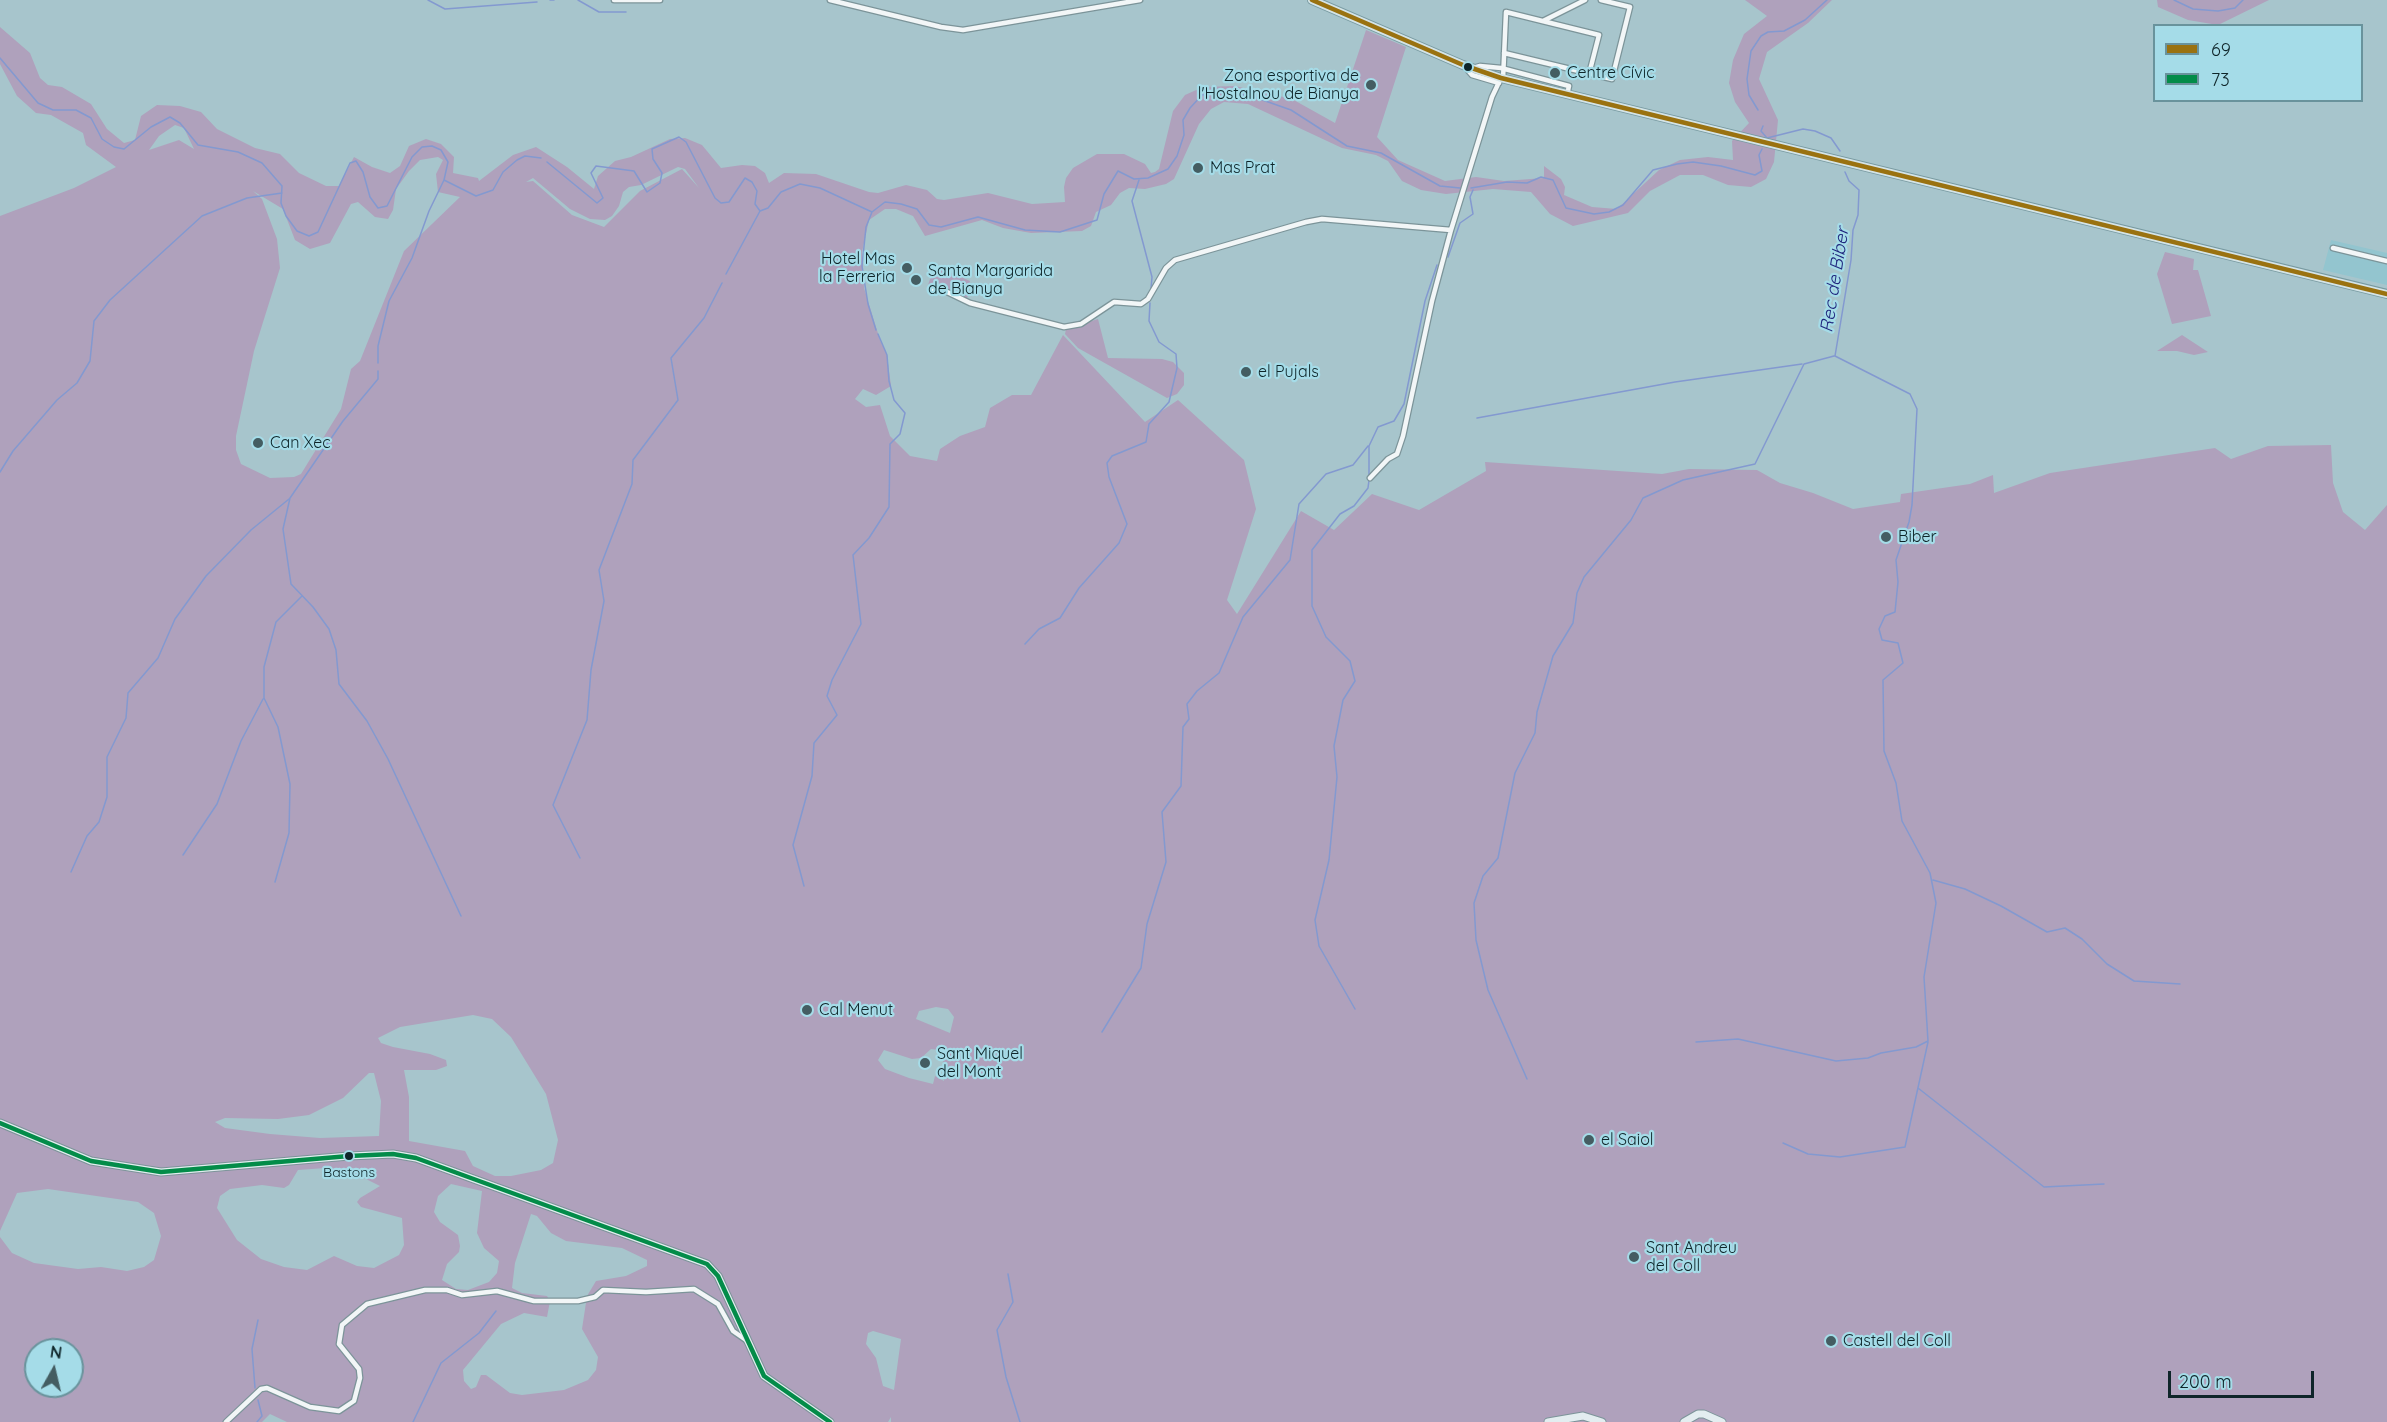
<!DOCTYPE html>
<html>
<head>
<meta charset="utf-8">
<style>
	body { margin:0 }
	#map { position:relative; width:2387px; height:1422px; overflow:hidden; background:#a7c5cc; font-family:Quicksand,sans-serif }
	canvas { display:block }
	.legend { position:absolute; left:2153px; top:24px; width:210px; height:78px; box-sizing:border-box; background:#a5dce8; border:2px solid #69939c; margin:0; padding:8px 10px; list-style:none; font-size:18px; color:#0e2529 }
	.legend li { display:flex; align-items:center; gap:12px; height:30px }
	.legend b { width:30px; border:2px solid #69939c }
	.north { position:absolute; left:24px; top:1338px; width:60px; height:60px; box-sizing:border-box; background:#a5dce8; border:2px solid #69939c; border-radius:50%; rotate:8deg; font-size:16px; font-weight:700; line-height:24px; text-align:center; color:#0e2529 }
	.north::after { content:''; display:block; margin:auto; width:21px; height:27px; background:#445d62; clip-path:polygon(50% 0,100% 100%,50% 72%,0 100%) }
	.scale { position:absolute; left:2168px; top:1371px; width:146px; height:27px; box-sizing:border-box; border:3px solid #0e2529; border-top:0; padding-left:8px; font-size:18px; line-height:21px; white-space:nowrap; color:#0e2529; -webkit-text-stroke:4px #a5dce8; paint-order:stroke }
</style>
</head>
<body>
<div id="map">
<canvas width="2387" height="1422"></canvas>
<ul class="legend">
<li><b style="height:8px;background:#9a7210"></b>69</li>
<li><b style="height:8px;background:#038c49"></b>73</li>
</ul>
<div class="north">N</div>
<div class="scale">200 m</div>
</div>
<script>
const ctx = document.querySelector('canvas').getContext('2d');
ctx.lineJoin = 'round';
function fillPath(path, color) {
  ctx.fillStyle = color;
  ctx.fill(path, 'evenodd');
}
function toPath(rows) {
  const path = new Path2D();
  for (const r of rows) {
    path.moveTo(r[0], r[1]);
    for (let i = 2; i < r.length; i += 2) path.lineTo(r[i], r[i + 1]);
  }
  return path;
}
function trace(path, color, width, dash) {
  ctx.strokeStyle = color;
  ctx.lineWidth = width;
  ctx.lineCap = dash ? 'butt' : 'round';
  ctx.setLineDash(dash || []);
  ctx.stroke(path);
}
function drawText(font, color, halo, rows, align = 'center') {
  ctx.font = font + ' Quicksand,sans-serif';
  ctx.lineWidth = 4.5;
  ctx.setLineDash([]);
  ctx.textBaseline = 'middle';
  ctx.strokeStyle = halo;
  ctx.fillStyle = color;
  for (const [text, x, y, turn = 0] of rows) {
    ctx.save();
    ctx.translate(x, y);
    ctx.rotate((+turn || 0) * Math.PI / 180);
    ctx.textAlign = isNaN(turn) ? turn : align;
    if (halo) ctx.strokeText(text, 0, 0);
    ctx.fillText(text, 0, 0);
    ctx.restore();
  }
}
fillPath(toPath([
	[2331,240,2387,253,2387,285,2323,270]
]), '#93c5cf');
fillPath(toPath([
	[1745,0,1832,0,1808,23,1767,52,1759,79,1778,120,1774,162,1766,179,1751,187,1728,185,1703,175,1680,175,1650,191,1628,213,1573,226,1550,214,1531,192,1493,189,1446,194,1421,190,1402,181,1388,161,1376,155,1342,148,1248,104,1224,102,1211,109,1199,124,1174,179,1166,184,1145,189,1129,188,1120,193,1111,205,1096,212,1091,226,1082,231,1031,233,1003,228,982,220,925,236,913,216,896,209,885,209,869,220,862,252,864,288,880,340,887,355,891,386,876,395,863,389,855,399,866,407,880,405,890,436,910,456,937,461,940,449,960,436,985,427,990,408,1012,395,1031,395,1063,335,1145,422,1178,400,1244,460,1256,509,1227,600,1237,614,1301,511,1334,530,1372,494,1419,510,1486,471,1485,462,1662,474,1689,469,1757,470,1780,483,1813,493,1853,509,1900,502,1901,494,1970,484,1993,475,1994,493,2050,473,2215,448,2231,459,2268,446,2331,445,2333,483,2343,512,2365,530,2387,505,2387,1422,891,1422,891,1417,888,1422,287,1422,270,1414,262,1422,0,1422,0,1237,12,1253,34,1263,78,1269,101,1267,127,1271,144,1267,154,1260,161,1236,154,1213,138,1202,48,1189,17,1193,0,1231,0,216,74,188,116,167,86,145,83,133,51,115,36,113,17,96,0,64,0,27,30,53,40,78,48,85,62,87,91,104,107,129,124,143,135,140,141,116,157,105,180,106,201,112,217,129,255,148,280,154,299,173,326,186,339,186,354,157,372,167,390,173,400,166,409,146,426,139,441,144,454,157,453,173,478,178,479,181,513,155,536,147,567,167,594,189,598,176,615,161,631,157,670,139,685,138,702,145,721,168,742,165,755,166,765,173,769,183,784,173,816,174,869,192,878,193,906,185,927,190,937,199,944,200,988,193,1032,204,1065,202,1064,187,1066,178,1073,168,1097,154,1124,154,1145,164,1151,173,1155,172,1159,169,1173,111,1185,95,1203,87,1235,86,1292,99,1335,123,1366,30,1406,47,1377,137,1398,160,1445,181,1476,177,1504,181,1544,178,1544,166,1561,179,1565,187,1564,195,1592,207,1617,209,1659,170,1680,160,1708,157,1733,160,1732,141,1749,123,1735,102,1729,83,1733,60,1744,34,1767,16],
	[175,125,184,128,194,149,179,140,149,150,159,136],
	[438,157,443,160,436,174,438,192,460,197,404,251,360,361,351,369,341,409,301,474,294,477,270,478,241,464,236,450,236,436,254,351,280,268,277,239,262,199,253,191,283,209,295,240,310,249,330,243,351,204,358,202,375,217,388,219,393,210,396,189,409,171,420,160],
	[678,167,685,169,699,188,682,169,640,191,604,227,572,215,533,181,526,182,533,178,570,209,590,219,605,220,612,216,619,206,623,192,629,187,641,185],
	[936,1007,948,1009,954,1017,950,1033,916,1019,919,1011],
	[473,1015,492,1019,511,1037,546,1094,558,1140,553,1163,541,1170,511,1176,495,1176,473,1166,465,1151,409,1141,409,1097,404,1070,436,1070,447,1066,446,1060,430,1054,393,1047,381,1043,378,1038,400,1027],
	[931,1049,939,1050,943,1055,944,1081,935,1076,933,1084,909,1078,885,1069,878,1060,884,1050,912,1059,921,1058],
	[369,1073,374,1073,381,1101,379,1136,320,1138,270,1134,225,1128,215,1122,225,1118,278,1119,309,1115,343,1098],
	[325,1168,362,1177,380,1186,360,1198,357,1202,361,1207,402,1218,404,1245,399,1255,374,1268,357,1266,334,1256,307,1270,284,1267,261,1259,237,1240,217,1208,220,1196,230,1189,262,1185,284,1188,289,1185,298,1170],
	[451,1184,482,1191,477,1233,484,1248,499,1261,497,1273,489,1282,468,1290,456,1289,442,1280,447,1264,459,1252,460,1246,458,1235,440,1222,434,1212,438,1196],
	[531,1214,537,1216,551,1233,566,1241,622,1248,647,1260,647,1266,626,1276,596,1281,587,1296,582,1329,598,1357,596,1370,588,1380,564,1390,522,1395,510,1393,486,1375,481,1375,476,1387,471,1389,464,1381,463,1370,501,1324,524,1313,547,1317,550,1301,547,1296,522,1293,512,1288,515,1263],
	[873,1331,901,1339,894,1390,883,1386,876,1358,866,1344,868,1333],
	[36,1350,72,1350,72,1386,36,1386],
	[2157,0,2269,0,2218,25,2188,20,2158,7],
	[2165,252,2194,259,2193,270,2198,270,2211,316,2172,324,2157,274],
	[943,269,970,281,967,300,944,289,927,288,930,279],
	[1098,319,1108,358,1162,359,1173,362,1184,373,1184,385,1177,394,1167,398,1078,348,1065,334,1066,329],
	[2182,335,2208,352,2194,355,2177,351,2157,351]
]), '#afa1bc');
trace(toPath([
	[428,0,445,9,537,2],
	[550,0,554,0],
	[578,0,599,12,626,12],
	[2174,0,2193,9,2218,11,2235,8,2243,0],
	[0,58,38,103,53,110,76,110,91,118,102,139,114,147,124,149,151,127,170,117,180,123,198,145,238,152,262,163,282,186,281,203,286,216,297,231,309,236,318,232,350,163,356,161,363,172,370,197,378,208,387,206,412,157,422,147,432,146,441,150,448,162,444,180,476,196,493,190,503,172,517,160,525,156,541,158],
	[1758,110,1749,95,1747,79,1751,51,1761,36,1768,32,1784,31,1805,20,1827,0],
	[1763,126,1761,131,1767,138,1803,129,1815,131,1831,138,1840,151],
	[547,162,597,203,603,198,591,173,596,166,634,171,647,192,660,183,662,173,653,159,652,149,679,137,686,142,715,198,721,203,729,202,745,178,752,182,757,191,755,204,760,211,768,208,781,192,800,184,820,188,872,212,885,202,901,204,917,209,929,225,941,227,978,217,1025,230,1060,232,1097,220,1104,194,1118,171,1134,179,1148,178,1168,169,1177,156,1184,135,1183,120,1190,108,1202,95,1228,92,1254,97,1291,110,1347,146,1381,153,1440,186,1460,188],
	[1139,180,1132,201,1152,277,1151,289],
	[1471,188,1507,182,1527,183,1541,177,1553,180,1566,208,1594,214,1609,212,1623,205,1653,170,1677,164,1693,162,1721,166,1755,175,1762,171,1759,155,1762,149],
	[872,212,866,227,862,266,868,304,876,330],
	[1448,257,1460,223,1473,214,1470,197,1473,190],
	[726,274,760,211],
	[378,363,378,346,389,301,412,258,429,211,444,180],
	[378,371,378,379,343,421,290,498,283,529,291,584,313,607,329,629,336,650,339,684,367,721,388,759,461,916],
	[1477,418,1675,382,1802,364],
	[0,472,13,451,57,400,77,383,90,361,94,321,110,300,202,216,247,198,282,193],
	[1369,475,1369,446,1378,427,1394,421,1404,404,1425,301,1437,265],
	[1025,644,1039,629,1060,618,1079,588,1119,543,1127,524,1109,477,1107,463,1112,456,1146,442,1149,424,1169,402,1177,368,1176,354,1159,342,1149,321,1150,303],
	[183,855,217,804,241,741,263,699],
	[580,858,553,805,587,720,591,670,604,601,599,570,632,484,633,460,678,400,671,358,704,318,722,283],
	[71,872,87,836,99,822,107,797,107,757,126,718,128,693,158,658,175,619,206,576,251,530,289,499],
	[1933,880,1965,889,2001,906,2047,932,2065,928,2082,939,2107,964,2134,981,2180,984],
	[275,882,289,833,290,784,278,727,264,698,264,667,276,622,302,596],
	[804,886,793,845,812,776,814,743,837,715,827,696,832,680,861,624,853,555,869,538,889,507,890,444,900,434,905,413,894,400,889,381,887,355,878,334],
	[1355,1009,1319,946,1315,920,1329,860,1337,777,1334,746,1343,700,1355,681,1350,661,1326,637,1312,606,1312,550,1340,514,1354,506,1368,488,1369,480],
	[1102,1032,1141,968,1147,924,1166,862,1162,812,1181,786,1183,727,1189,719,1187,704,1197,691,1219,673,1243,617,1290,560,1299,504,1326,474,1353,465,1368,446],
	[1696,1042,1738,1039,1836,1061,1868,1058,1881,1053,1916,1047,1928,1041,1924,977,1936,903,1930,873,1902,821,1896,783,1884,751,1883,680,1903,663,1898,643,1882,640,1879,629,1885,616,1895,612,1898,582,1896,560,1909,522,1912,505,1917,409,1910,394,1835,356,1851,260,1853,230,1858,215,1859,190,1849,181,1845,172],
	[1527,1079,1488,990,1476,940,1474,903,1483,876,1498,858,1515,773,1535,733,1537,712,1553,656,1573,623,1577,593,1584,577,1631,520,1643,498,1683,480,1755,464,1804,364,1834,356],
	[1918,1088,2044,1187,2104,1184],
	[1783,1143,1808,1154,1840,1157,1905,1147,1928,1042],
	[1008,1274,1013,1302,997,1330,1006,1377,1020,1422],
	[255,1388,252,1349,258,1320],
	[257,1422,262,1416,258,1400],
	[413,1422,441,1363,479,1333,496,1311]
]), '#8399d0', 1.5);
const minor = toPath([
	[614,0,660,0],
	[830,0,941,27,963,30,1140,0],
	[1543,21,1585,0],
	[1504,53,1612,79,1630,7,1601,0],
	[1465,67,1472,75,1499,83],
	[1473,68,1480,66,1501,68,1569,86,1567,95],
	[1503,79,1506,12,1599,35,1589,74],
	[2333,248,2387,261],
	[934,290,945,291,970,303,1064,327,1081,324,1114,302,1141,304,1148,299,1166,268,1175,260,1306,222,1322,219,1451,230],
	[1370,478,1388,459,1397,454,1403,436,1432,301,1451,230,1492,97,1501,78],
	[226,1422,261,1389,267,1388,310,1407,339,1411,354,1401,360,1378,359,1369,339,1344,342,1325,367,1304,425,1290,447,1290,462,1295,497,1291,534,1301,578,1301,595,1297,603,1290,646,1292,694,1289,718,1304,733,1331,746,1340]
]);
const secondary = toPath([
	[0,1123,91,1161,161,1172,349,1156,393,1154,416,1158,707,1264,718,1276,764,1376,830,1422],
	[1548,1422,1583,1416,1602,1422],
	[1684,1422,1698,1414,1704,1414,1722,1422]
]);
const primary = toPath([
	[1312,0,1463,65,1501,78,2387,294]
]);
trace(minor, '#7c9499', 7);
trace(secondary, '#7c9499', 9);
trace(primary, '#789aa1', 10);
trace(minor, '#f2f6f7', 4.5);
trace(secondary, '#e3edf0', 7);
trace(primary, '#d4e4e7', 8);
trace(toPath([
	[1312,0,1463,65,1501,78,2387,294]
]), '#9a7210', 4.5);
trace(toPath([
	[0,1123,91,1161,161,1172,349,1156,393,1154,416,1158,707,1264,718,1276,764,1376,830,1422]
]), '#038c49', 4.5);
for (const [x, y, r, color] of [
	[1468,67,5,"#0e2529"],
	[1555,73,6,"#445d62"],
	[1371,85,6,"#445d62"],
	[1198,168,6,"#445d62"],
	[907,268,6,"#445d62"],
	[916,280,6,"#445d62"],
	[1246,372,6,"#445d62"],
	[258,443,6,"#445d62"],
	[1886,537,6,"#445d62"],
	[807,1010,6,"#445d62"],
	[925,1063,6,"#445d62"],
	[1589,1140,6,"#445d62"],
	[349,1156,5,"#0e2529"],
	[1634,1257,6,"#445d62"],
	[1831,1341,6,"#445d62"]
]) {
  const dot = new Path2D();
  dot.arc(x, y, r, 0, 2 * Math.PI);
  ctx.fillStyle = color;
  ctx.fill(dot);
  trace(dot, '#a5dce8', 2);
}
drawText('14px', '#0e2529', '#a5dce8', [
	["Bastons",349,1173]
]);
drawText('16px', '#0e2529', '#a5dce8', [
	["Centre Cívic",1567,73],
	["Zona esportiva de",1359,76,"right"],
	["l'Hostalnou de Bianya",1359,94,"right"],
	["Mas Prat",1210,168],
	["Hotel Mas",895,259,"right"],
	["la Ferreria",895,277,"right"],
	["Santa Margarida",928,271],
	["de Bianya",928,289],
	["el Pujals",1258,372],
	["Can Xec",270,443],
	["Biber",1898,537],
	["Cal Menut",819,1010],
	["Sant Miquel",937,1054],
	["del Mont",937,1072],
	["el Saiol",1601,1140],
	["Sant Andreu",1646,1248],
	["del Coll",1646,1266],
	["Castell del Coll",1843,1341]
], 'left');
drawText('italic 18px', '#1f267d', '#a5dce8', [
	["Rec de Biber",1835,280,-81]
]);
</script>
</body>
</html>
